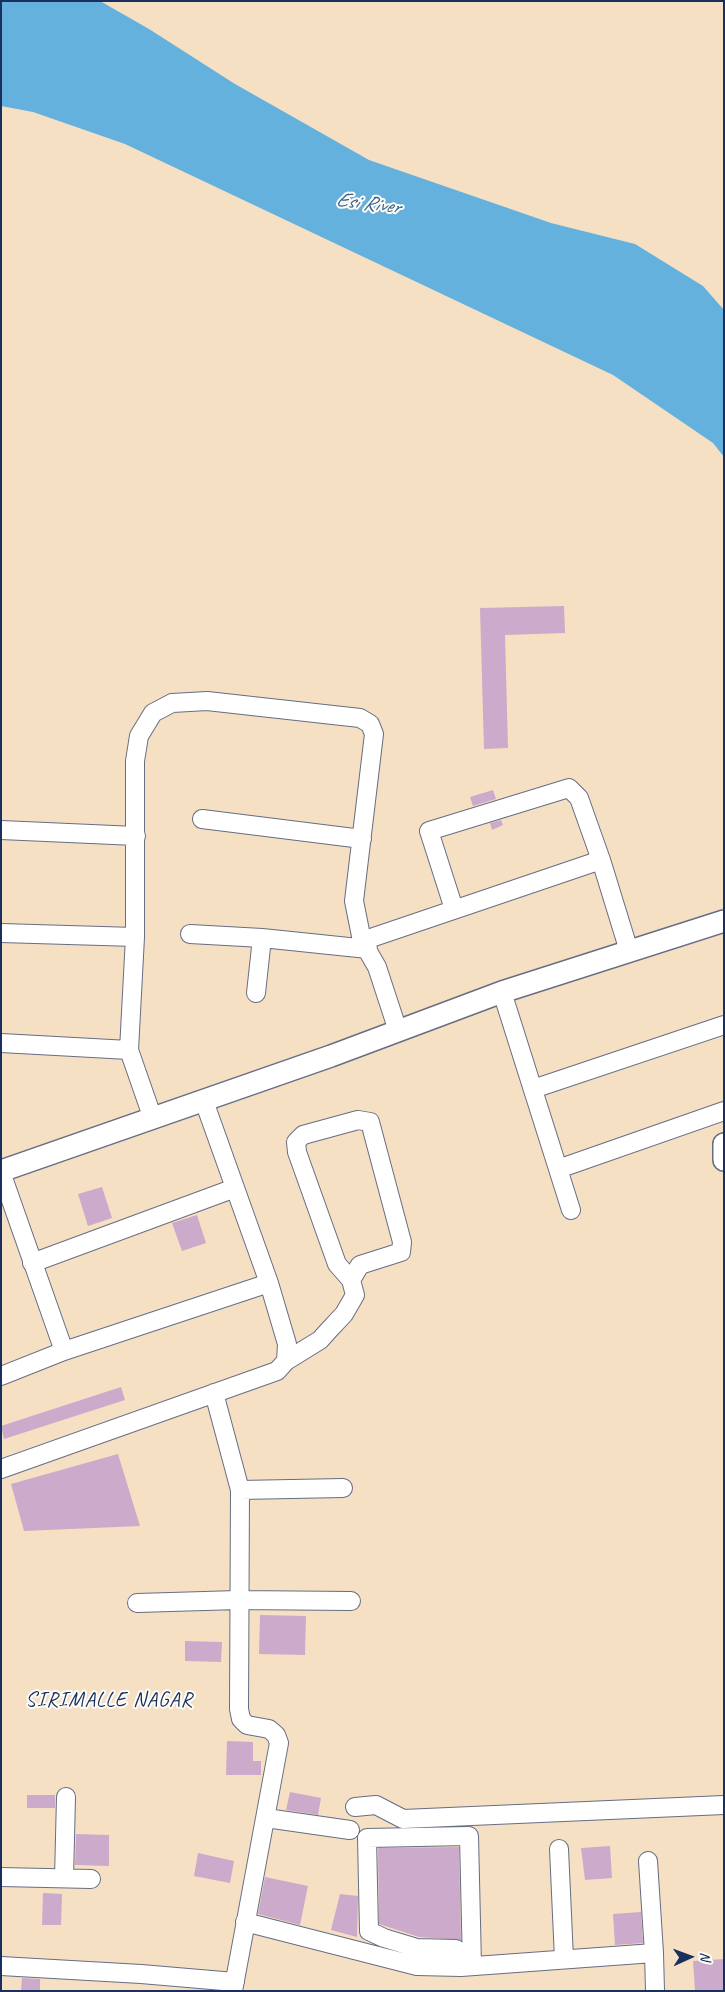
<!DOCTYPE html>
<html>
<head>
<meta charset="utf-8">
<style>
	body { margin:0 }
	#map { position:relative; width:725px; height:1992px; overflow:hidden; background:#f5e0c4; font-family:Caveat,sans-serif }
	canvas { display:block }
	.frame { position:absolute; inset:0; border:2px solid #1b2f5e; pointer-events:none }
	.north { position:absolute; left:665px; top:1932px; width:50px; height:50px; -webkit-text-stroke:4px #fdfcf7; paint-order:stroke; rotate:88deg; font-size:14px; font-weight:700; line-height:20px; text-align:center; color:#1b2f5e }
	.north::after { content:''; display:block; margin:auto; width:18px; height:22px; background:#1b2f5e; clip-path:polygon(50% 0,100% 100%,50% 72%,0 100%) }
</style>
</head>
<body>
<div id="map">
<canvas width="725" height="1992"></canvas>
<div class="frame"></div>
<div class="north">N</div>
</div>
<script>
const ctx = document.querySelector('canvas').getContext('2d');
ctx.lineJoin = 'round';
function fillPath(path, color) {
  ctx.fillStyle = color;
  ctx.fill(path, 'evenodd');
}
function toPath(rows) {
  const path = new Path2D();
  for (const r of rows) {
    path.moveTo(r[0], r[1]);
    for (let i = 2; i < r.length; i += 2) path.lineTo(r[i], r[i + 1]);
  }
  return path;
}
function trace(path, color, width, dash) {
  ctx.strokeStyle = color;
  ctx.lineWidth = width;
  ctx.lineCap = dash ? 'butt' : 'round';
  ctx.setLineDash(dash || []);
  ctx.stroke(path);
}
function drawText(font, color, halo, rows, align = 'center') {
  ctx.font = font + ' Caveat,sans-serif';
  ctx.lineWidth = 4;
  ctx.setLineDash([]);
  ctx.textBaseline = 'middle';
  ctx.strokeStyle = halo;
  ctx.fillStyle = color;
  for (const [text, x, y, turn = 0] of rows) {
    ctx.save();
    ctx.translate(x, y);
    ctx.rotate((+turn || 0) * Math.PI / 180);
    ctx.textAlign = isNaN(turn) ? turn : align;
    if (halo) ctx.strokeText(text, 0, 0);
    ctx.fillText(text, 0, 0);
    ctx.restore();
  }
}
fillPath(toPath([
	[1,1,100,1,149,29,235,84,369,160,551,223,635,244,703,286,724,310,724,457,713,443,613,375,125,144,33,112,1,106]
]), '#65b1de');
fillPath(toPath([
	[564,606,565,633,505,635,508,748,484,749,480,608],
	[493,790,496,799,473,806,470,797],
	[501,820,503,825,492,830,490,823],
	[102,1187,112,1218,88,1226,78,1194],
	[197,1215,206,1243,182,1251,172,1223],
	[121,1387,125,1400,4,1439,1,1426],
	[118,1454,140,1526,24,1531,11,1484],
	[260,1615,306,1616,305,1655,259,1654],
	[185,1641,222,1642,221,1662,185,1661],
	[227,1741,253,1742,253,1761,261,1761,261,1775,226,1775],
	[290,1792,321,1798,318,1815,286,1810],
	[27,1795,55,1795,55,1808,27,1808],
	[76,1834,109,1835,109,1866,75,1865],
	[610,1846,612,1878,585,1880,581,1848],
	[459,1847,461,1940,419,1937,379,1924,378,1848],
	[198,1853,234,1861,230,1883,194,1876],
	[265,1877,308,1886,300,1925,258,1914],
	[43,1893,62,1894,61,1925,42,1925],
	[340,1894,358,1896,357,1937,331,1930],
	[641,1912,643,1943,615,1945,613,1914],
	[724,1959,724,1991,695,1991,693,1961],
	[22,1978,40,1979,40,1991,21,1991]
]), '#cbaacc');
const minor = toPath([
	[202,819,362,839],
	[1,830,136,836],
	[454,909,429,831,569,788,579,798,601,860,629,951],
	[1,933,135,937],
	[190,934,262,938,368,949],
	[362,941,601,860],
	[502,992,571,1210],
	[256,993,262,938],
	[1,1043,129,1050],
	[533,1089,724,1025],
	[204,1101,269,1283,287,1344,286,1361],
	[153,1119,129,1050,135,937,135,761,139,736,153,713,172,703,207,701,360,718,370,724,374,734,354,901,362,941,377,967,398,1031],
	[558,1169,724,1111],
	[1,1172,64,1351],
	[32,1263,235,1188],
	[1,1376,64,1351,269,1283],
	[214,1393,240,1490,239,1709,241,1719,247,1725,269,1729,276,1735,279,1743,233,1991],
	[1,1469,277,1371,286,1361,320,1340,329,1330,344,1314,355,1295,351,1280,360,1265,401,1252,402,1242,370,1122,358,1120,303,1135,296,1142,297,1152,337,1264,351,1280],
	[240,1490,343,1488],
	[137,1603,238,1600,351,1601],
	[355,1807,376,1805,403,1819,724,1805],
	[266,1818,350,1830],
	[559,1849,564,1959],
	[648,1861,654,1953],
	[1,1877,91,1879],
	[64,1878,66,1797],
	[245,1922,417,1966,461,1967,654,1953,655,1991],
	[1,1966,141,1974,235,1982],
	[457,1967,456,1949,417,1948,384,1938,369,1931,367,1838,469,1836,472,1966]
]);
const tertiary = toPath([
	[724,1144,724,1160],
	[1,1171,331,1056,502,992,724,921]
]);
trace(minor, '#676d82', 20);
trace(tertiary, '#676d82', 24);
trace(minor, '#fff', 18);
trace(tertiary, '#fff', 21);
drawText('italic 21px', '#355c8b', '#fdfcf7', [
	["Esi River",368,204,7]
]);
ctx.letterSpacing = '1px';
drawText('21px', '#1b2f5e', '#fdfcf7', [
	["SIRIMALLE NAGAR",109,1700]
]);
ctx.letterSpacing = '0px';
</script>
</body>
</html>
